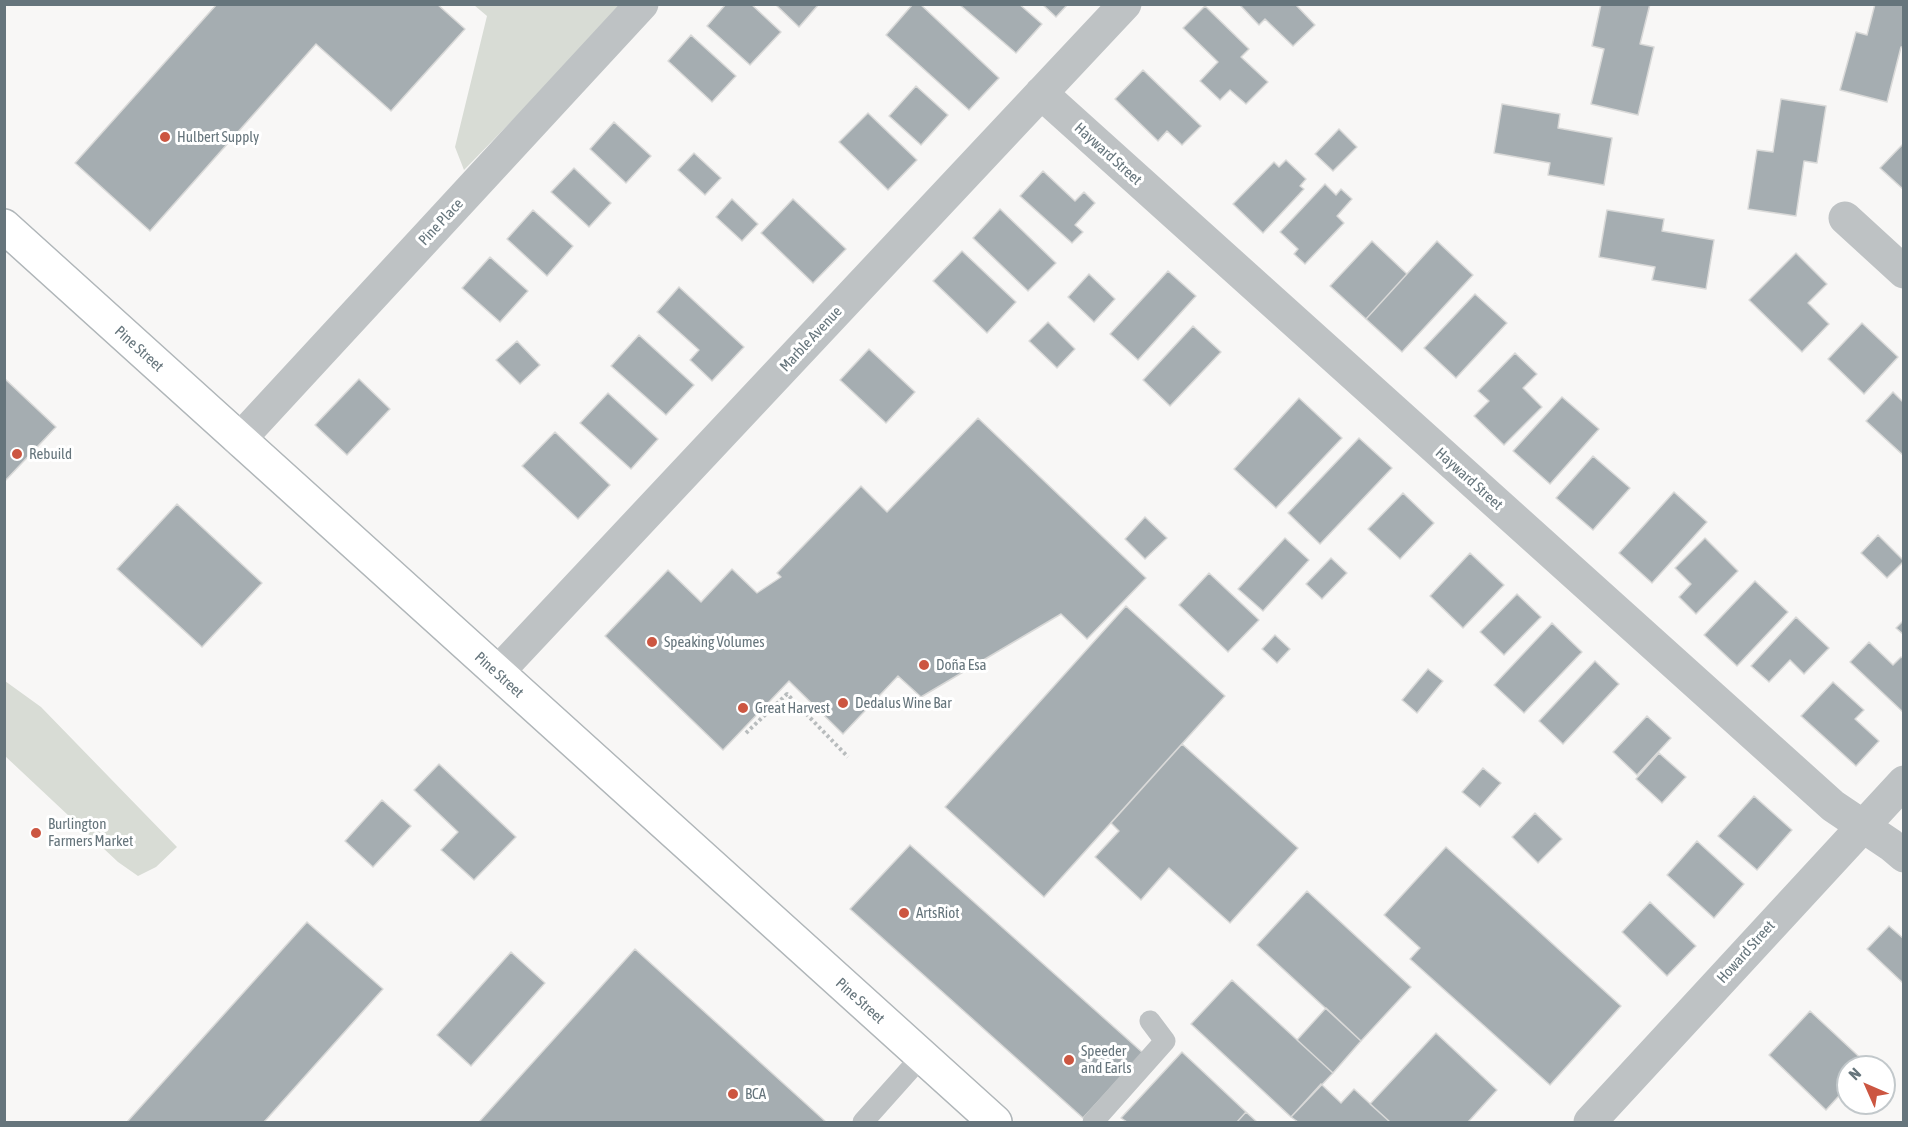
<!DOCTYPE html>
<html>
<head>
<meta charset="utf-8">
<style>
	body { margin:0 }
	#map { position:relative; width:1908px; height:1127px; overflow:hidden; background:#f8f7f6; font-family:"Asap Condensed",sans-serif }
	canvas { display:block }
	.frame { position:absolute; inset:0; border:6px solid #66757c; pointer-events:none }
	.north { position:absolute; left:1836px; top:1055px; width:60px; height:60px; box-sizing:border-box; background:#fff; border:2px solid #c2c8cb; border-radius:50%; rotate:315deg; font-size:16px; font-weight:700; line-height:24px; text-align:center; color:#66757c }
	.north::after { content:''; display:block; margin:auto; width:21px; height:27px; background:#cc5641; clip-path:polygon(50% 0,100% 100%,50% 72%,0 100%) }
</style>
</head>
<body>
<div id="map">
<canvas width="1908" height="1127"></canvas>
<div class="frame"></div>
<div class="north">N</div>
</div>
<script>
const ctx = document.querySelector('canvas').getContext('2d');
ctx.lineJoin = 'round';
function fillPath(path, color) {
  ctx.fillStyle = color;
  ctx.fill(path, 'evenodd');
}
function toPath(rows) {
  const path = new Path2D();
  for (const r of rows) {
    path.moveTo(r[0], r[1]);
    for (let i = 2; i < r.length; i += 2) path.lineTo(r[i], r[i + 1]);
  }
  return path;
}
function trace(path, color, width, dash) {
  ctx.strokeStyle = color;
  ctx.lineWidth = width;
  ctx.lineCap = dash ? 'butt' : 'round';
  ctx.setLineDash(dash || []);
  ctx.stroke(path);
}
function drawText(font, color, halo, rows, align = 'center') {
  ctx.font = font + ' "Asap Condensed",sans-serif';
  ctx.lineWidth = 6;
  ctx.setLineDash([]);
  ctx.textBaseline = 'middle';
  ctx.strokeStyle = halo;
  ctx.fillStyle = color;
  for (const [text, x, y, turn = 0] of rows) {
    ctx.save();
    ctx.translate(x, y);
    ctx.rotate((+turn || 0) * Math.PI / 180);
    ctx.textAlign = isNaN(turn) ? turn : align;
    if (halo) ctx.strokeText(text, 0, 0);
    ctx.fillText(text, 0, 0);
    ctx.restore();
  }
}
fillPath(toPath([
	[474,5,625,5,464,170,455,147,487,16],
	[5,681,41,707,177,847,156,867,138,876,118,862,5,756]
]), '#d8dcd5');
const building = toPath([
	[217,4,437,4,465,29,391,111,316,44,150,231,75,163,217,4],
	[726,4,751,4,781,32,750,65,707,26,726,4],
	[775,4,819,4,799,27,775,4],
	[913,4,920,4,999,78,969,110,886,35,913,4],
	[1019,4,1042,24,1016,53,960,5,1019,4],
	[1042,4,1068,4,1056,17,1042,4],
	[1239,4,1295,4,1315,25,1293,46,1265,19,1259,25,1239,4],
	[1601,4,1650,4,1640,44,1654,47,1638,115,1591,104,1604,49,1592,46,1601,4],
	[1875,4,1904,4,1904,47,1901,47,1887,102,1840,90,1856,32,1867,35,1875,4],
	[1205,6,1249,49,1241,57,1268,82,1246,104,1230,90,1220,100,1200,81,1218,62,1183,28,1205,6],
	[691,35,736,76,712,102,668,61,691,35],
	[1143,70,1201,126,1182,145,1167,131,1158,141,1115,99,1143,70],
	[916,86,948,115,921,145,889,116,916,86],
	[1781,99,1826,106,1817,163,1804,161,1796,216,1748,209,1757,150,1773,152,1781,99],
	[1502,104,1560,114,1558,128,1612,138,1604,185,1548,175,1550,163,1494,153,1502,104],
	[868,113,917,160,888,190,839,142,868,113],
	[614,122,651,156,626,183,590,149,614,122],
	[1339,129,1357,147,1333,171,1315,154,1339,129],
	[1904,143,1904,190,1880,168,1904,143],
	[694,153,721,178,705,195,678,170,694,153],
	[1286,160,1306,179,1300,186,1304,189,1263,233,1233,204,1274,162,1279,167,1286,160],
	[574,168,611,203,589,227,551,192,574,168],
	[1043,171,1075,201,1084,192,1095,203,1075,225,1083,232,1072,243,1020,196,1043,171],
	[1325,184,1336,195,1341,189,1352,199,1337,216,1344,223,1305,264,1294,254,1298,249,1280,232,1325,184],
	[732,199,758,224,742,241,716,217,732,199],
	[793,199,846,249,813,283,761,233,793,199],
	[1000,209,1056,263,1028,291,973,238,1000,209],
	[533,210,573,246,547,276,507,239,533,210],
	[1607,210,1664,219,1662,231,1714,240,1706,289,1652,280,1655,267,1599,257,1607,210],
	[1372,241,1407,274,1366,319,1330,286,1372,241],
	[1437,241,1473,275,1402,352,1366,319,1437,241],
	[962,251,1016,302,987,333,933,281,962,251],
	[1796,253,1827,284,1808,303,1829,324,1802,352,1749,300,1796,253],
	[490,257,528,291,500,322,462,288,490,257],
	[1168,271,1196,296,1138,360,1110,334,1168,271],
	[1089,274,1115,299,1094,322,1068,297,1089,274],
	[679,287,744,347,712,381,690,360,699,350,657,312,679,287],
	[1475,294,1507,323,1456,378,1424,348,1475,294],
	[1048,322,1075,349,1057,368,1029,341,1048,322],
	[1862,323,1898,357,1864,394,1828,359,1862,323],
	[1193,326,1221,352,1170,406,1143,380,1193,326],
	[639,335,694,385,666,415,611,366,639,335],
	[517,341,540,365,520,384,496,360,517,341],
	[869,349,915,392,886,423,840,380,869,349],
	[1515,353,1537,374,1523,388,1542,407,1504,445,1474,416,1489,401,1478,391,1515,353],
	[4,378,56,427,4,482,4,378],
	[359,379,390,409,347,455,315,425,359,379],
	[1893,392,1902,401,1904,399,1904,456,1866,421,1893,392],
	[608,393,658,439,631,469,580,423,608,393],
	[1562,397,1599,429,1550,484,1513,451,1562,397],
	[1299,398,1342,438,1276,508,1234,469,1299,398],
	[978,418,1146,578,1087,639,1061,614,921,697,898,676,843,734,789,681,723,750,605,636,668,570,701,602,732,569,757,593,781,577,777,573,861,486,887,512,978,418],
	[555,432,610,485,578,519,522,466,555,432],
	[1359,438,1392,468,1320,544,1288,513,1359,438],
	[1593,456,1630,488,1593,530,1556,498,1593,456],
	[1674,492,1707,522,1652,583,1619,553,1674,492],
	[1403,493,1434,523,1400,559,1368,529,1403,493],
	[177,504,262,583,202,647,117,569,177,504],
	[1145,517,1167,538,1145,559,1125,539,1145,517],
	[1878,535,1904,561,1887,578,1861,553,1878,535],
	[1285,538,1309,560,1263,611,1238,589,1285,538],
	[1705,538,1738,571,1696,614,1679,597,1691,584,1675,568,1705,538],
	[1470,553,1504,585,1463,628,1430,596,1470,553],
	[1331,558,1347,573,1322,599,1306,584,1331,558],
	[1209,573,1259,620,1228,652,1179,605,1209,573],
	[1755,581,1788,612,1737,666,1704,635,1755,581],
	[1517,594,1541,617,1504,655,1480,632,1517,594],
	[1126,606,1225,696,1044,897,945,807,1126,606],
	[1796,617,1829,648,1804,674,1790,660,1769,682,1751,666,1796,617],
	[1904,620,1904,635,1896,628,1904,620],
	[1552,623,1582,652,1524,713,1494,685,1552,623],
	[1275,635,1290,649,1277,663,1262,649,1275,635],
	[1869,642,1893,665,1901,657,1904,659,1904,713,1850,662,1869,642],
	[1595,661,1619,684,1563,744,1539,721,1595,661],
	[1428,669,1443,681,1417,713,1402,700,1428,669],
	[1833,682,1864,710,1855,719,1879,741,1856,766,1801,716,1833,682],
	[1647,716,1671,738,1637,775,1613,752,1647,716],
	[1182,744,1298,848,1230,923,1169,868,1141,900,1095,857,1119,831,1111,823,1182,744],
	[1659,753,1686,777,1662,803,1636,779,1659,753],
	[439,764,516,837,474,880,441,850,458,832,414,790,439,764],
	[1483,768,1501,783,1480,807,1462,792,1483,768],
	[1754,796,1792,830,1757,870,1718,836,1754,796],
	[382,800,411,826,373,867,345,841,382,800],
	[1535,813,1562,839,1538,863,1512,837,1535,813],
	[1697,841,1744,884,1714,918,1667,875,1697,841],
	[910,845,1143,1053,1083,1118,850,909,910,845],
	[1446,847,1621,1006,1550,1085,1410,959,1420,948,1384,915,1446,847],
	[1307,891,1411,987,1361,1041,1257,945,1307,891],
	[1650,902,1696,946,1667,976,1622,932,1650,902],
	[307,922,383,989,264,1122,127,1122,307,922],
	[1889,926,1904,939,1904,984,1867,949,1889,926],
	[635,949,826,1122,479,1122,635,949],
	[511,952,545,983,471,1066,437,1035,511,952],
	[1232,980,1333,1073,1291,1117,1191,1024,1232,980],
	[1326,1008,1361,1041,1333,1073,1297,1040,1326,1008],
	[1810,1011,1868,1065,1866,1067,1848,1067,1848,1086,1826,1110,1769,1055,1810,1011],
	[1436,1033,1497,1090,1468,1122,1390,1122,1370,1104,1436,1033],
	[1182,1052,1246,1112,1237,1122,1127,1122,1121,1118,1182,1052],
	[1321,1084,1341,1103,1354,1089,1390,1122,1298,1122,1291,1117,1321,1084],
	[1246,1112,1257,1122,1237,1122,1246,1112]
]);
fillPath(building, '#a5adb1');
trace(building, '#d9d9d8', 1.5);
const secondary = toPath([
	[4,226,995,1122]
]);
trace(secondary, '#b0b6b9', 36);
trace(toPath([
	[746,733,787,694,848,757]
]), '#b8bcbd', 4, [3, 3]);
trace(toPath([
	[863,1122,922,1056],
	[1093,1122,1165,1041,1150,1021]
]), '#bec2c4', 21);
trace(toPath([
	[1041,93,1833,806,1891,845,1904,856],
	[1845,218,1904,272],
	[239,440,642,4],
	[497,673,1125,4],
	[1590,1122,1904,782]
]), '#bec2c4', 33);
trace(secondary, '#fff', 33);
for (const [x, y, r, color] of [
	[165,137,6,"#cc5641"],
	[17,454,6,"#cc5641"],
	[652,642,6,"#cc5641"],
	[924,665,6,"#cc5641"],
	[843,703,6,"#cc5641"],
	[743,708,6,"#cc5641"],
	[36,833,6,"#cc5641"],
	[904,913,6,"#cc5641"],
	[1069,1060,6,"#cc5641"],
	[733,1094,6,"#cc5641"]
]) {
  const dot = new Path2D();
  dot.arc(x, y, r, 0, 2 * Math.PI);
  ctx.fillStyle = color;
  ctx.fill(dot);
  trace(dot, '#fff', 2);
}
drawText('15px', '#66757c', '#fff', [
	["Hulbert Supply",177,137],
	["Rebuild",29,454],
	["Speaking Volumes",664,642],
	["Doña Esa",936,665],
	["Dedalus Wine Bar",855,703],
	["Great Harvest",755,708],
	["Burlington",48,824],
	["Farmers Market",48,841],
	["ArtsRiot",916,913],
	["Speeder",1081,1051],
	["and Earls",1081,1068],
	["BCA",745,1094]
], 'left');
drawText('15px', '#66757c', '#fff', [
	["Hayward Street",1108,154,42],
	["Pine Place",441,222,-47],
	["Marble Avenue",811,339,-47],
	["Pine Street",139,349,42],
	["Hayward Street",1469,479,42],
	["Pine Street",499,675,42],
	["Howard Street",1746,952,-48],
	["Pine Street",860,1001,42]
]);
</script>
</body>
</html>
